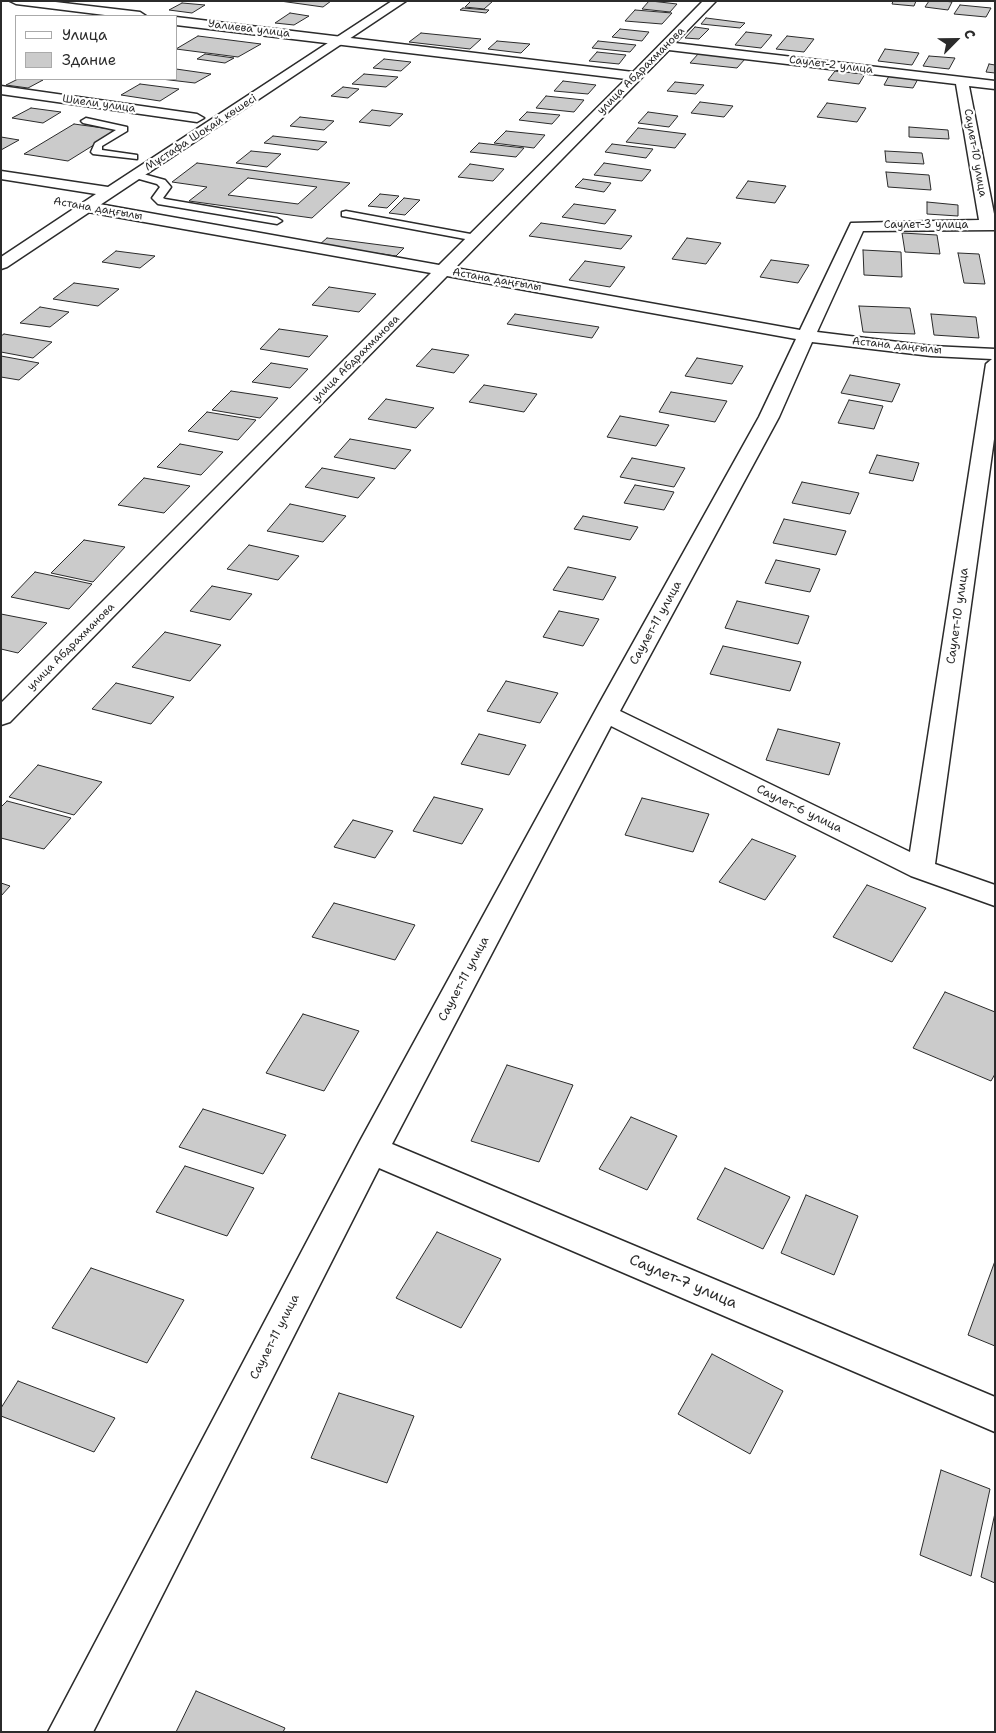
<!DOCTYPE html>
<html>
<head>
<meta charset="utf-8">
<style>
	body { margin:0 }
	#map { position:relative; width:996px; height:1733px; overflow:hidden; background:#fff; font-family:"Shantell Sans",sans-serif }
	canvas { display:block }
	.frame { position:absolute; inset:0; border:2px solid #2b2b2b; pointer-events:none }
	.legend { position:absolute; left:15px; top:15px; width:162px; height:65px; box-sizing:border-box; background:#fff; border:1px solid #aaa; margin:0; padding:6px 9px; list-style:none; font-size:15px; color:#2b2b2b }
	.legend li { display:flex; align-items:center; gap:10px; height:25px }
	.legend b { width:25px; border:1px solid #aaa }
	.north { position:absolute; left:931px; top:15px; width:50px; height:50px; -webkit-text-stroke:4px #fff; paint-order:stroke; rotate:67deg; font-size:14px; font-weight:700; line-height:20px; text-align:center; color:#2b2b2b }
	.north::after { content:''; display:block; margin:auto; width:18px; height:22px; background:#2b2b2b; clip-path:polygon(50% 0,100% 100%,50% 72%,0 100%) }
</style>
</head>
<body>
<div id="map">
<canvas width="996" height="1733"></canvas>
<div class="frame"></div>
<ul class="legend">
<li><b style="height:6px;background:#fff"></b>Улица</li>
<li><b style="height:14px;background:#cbcbcb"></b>Здание</li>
</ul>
<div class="north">С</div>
</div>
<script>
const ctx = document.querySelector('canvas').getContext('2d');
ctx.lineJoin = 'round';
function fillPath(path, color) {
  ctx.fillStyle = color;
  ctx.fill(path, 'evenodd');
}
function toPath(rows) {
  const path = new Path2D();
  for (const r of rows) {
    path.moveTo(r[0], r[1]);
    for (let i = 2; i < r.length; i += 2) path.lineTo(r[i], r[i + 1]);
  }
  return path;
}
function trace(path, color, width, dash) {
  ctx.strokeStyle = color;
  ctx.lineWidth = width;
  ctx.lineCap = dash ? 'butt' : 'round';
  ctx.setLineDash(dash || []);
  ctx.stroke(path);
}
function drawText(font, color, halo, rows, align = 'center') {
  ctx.font = font + ' "Shantell Sans",sans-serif';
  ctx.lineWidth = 4.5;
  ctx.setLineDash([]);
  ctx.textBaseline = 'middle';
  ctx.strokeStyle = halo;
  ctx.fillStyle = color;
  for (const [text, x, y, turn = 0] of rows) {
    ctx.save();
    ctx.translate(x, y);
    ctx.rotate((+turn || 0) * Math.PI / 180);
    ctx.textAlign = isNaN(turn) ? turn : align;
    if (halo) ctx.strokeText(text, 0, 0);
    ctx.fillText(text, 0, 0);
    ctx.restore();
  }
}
const building = toPath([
	[280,1,331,1,323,7,280,1],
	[471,1,493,1,484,9,465,7,471,1],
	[649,1,651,1,677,4,670,12,642,9,649,1],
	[893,1,916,1,914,6,892,4,893,1],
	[929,1,944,1,952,2,948,10,925,7,929,1],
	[182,3,205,5,192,13,169,10,182,3],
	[960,5,991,8,986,17,954,14,960,5],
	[463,8,489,10,486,13,460,10,463,8],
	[635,10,672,13,662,24,625,21,635,10],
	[290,13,309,16,294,25,275,23,290,13],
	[706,18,745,23,740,28,701,24,706,18],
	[695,27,709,29,699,39,685,38,695,27],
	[620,29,649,32,642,41,612,37,620,29],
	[746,32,772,35,761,48,735,45,746,32],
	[421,33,481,39,470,49,409,42,421,33],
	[198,36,261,44,238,57,176,49,198,36],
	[787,36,814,39,804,52,776,49,787,36],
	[497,41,530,44,521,53,488,49,497,41],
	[598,41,636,45,630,52,592,48,598,41],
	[885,49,919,53,912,65,878,61,885,49],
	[597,52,626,55,619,64,589,61,597,52],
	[699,53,745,59,737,68,690,63,699,53],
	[205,54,234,58,225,63,197,59,205,54],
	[929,56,955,58,949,69,923,66,929,56],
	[384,59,411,62,401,71,373,68,384,59],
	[989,64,995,65,995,73,986,72,989,64],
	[176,69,211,74,195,83,161,79,176,79,176,69],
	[835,71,865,74,859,84,828,80,835,71],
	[364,74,398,77,386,87,352,84,364,74],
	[889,76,918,79,913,88,884,85,889,76],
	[18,79,36,79,43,80,28,88,6,85,18,79],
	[563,81,596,85,588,94,554,91,563,81],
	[675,82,704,85,696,94,667,91,675,82],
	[140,84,179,89,160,101,121,95,140,84],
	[343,87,359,89,348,98,331,96,343,87],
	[546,96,584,100,574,112,536,108,546,96],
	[700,102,733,106,724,117,691,113,700,102],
	[827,103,866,108,857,122,817,117,827,103],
	[31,108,61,112,43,123,12,118,31,108],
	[372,110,403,114,390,126,359,122,372,110],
	[527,112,560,115,552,124,519,120,527,112],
	[648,112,678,116,669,127,638,123,648,112],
	[300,117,334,121,324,130,290,126,300,117],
	[74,124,118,130,68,161,24,154,74,124],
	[909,127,948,130,949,139,909,137,909,127],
	[638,128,686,134,675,148,626,142,638,128],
	[506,131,545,135,534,148,494,143,506,131],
	[273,136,327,142,318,150,264,143,273,136],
	[1,137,19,140,1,150,1,137],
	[479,143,524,148,516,157,470,152,479,143],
	[612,144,653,149,646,158,605,152,612,144],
	[251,151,281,154,267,167,236,163,251,151],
	[885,151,922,153,924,164,886,162,885,151],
	[197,163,350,183,312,218,189,201,207,187,172,182,197,163],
	[248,178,317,187,298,204,228,195,248,178],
	[604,163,651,170,642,181,594,175,604,163],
	[470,164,504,169,493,181,458,177,470,164],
	[886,172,929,175,931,190,888,187,886,172],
	[583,179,611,183,604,192,575,187,583,179],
	[748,181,786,186,775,203,736,198,748,181],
	[380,194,399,196,387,208,368,206,380,194],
	[404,198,420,200,405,215,389,213,404,198],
	[927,202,958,205,958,216,927,214,927,202],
	[574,204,616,210,605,224,562,217,574,204],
	[541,223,632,236,621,249,529,236,541,223],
	[902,233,937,235,940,254,905,252,902,233],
	[327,238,404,248,396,256,319,245,327,238],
	[687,238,721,243,706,264,672,259,687,238],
	[863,250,901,252,902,277,864,275,863,250],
	[116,251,155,256,140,268,102,262,116,251],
	[958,253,979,254,985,284,964,283,958,253],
	[771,260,809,265,798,283,760,277,771,260],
	[585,261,625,267,610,287,569,280,585,261],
	[74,283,119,289,98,306,53,299,74,283],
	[329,287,376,294,359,312,312,305,329,287],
	[859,306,910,308,915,334,863,332,859,306],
	[40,307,69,312,50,327,20,323,40,307],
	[515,314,599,327,592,338,507,324,515,314],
	[931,314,976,317,979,338,934,335,931,314],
	[279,329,328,336,309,357,260,349,279,329],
	[4,334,52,342,33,358,1,352,1,336,4,334],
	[432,349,469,355,454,373,416,366,432,349],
	[1,356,39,363,19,380,1,377,1,356],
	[697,358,743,366,732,384,685,376,697,358],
	[271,363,308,369,290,388,252,382,271,363],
	[850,375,900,384,892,402,841,393,850,375],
	[484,385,537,394,524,412,469,402,484,385],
	[231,391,278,398,260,418,212,410,231,391],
	[671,392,727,401,715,422,659,412,671,392],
	[386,399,434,408,416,428,368,419,386,399],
	[849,400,883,406,874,429,838,423,849,400],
	[207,412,256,420,238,440,188,431,207,412],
	[620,416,669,425,656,446,607,437,620,416],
	[350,439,411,450,395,469,334,457,350,439],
	[180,444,223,452,201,475,157,467,180,444],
	[877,455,919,463,913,481,869,473,877,455],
	[632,458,685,468,674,487,620,477,632,458],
	[322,468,375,478,358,498,305,487,322,468],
	[144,478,190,486,164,513,118,505,144,478],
	[802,482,859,493,850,514,792,503,802,482],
	[635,485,674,492,664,510,624,503,635,485],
	[290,504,346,516,323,542,267,531,290,504],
	[583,516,638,527,630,540,574,529,583,516],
	[784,519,846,531,836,555,773,543,784,519],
	[84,540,125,547,93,582,51,573,84,540],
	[249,545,299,556,278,580,227,569,249,545],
	[776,560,820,569,810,592,765,583,776,560],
	[568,567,616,577,603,600,553,590,568,567],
	[35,572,92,584,69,609,11,597,35,572],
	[212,586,252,594,230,620,190,611,212,586],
	[737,601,809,616,798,644,725,628,737,601],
	[559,611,599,619,583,646,543,637,559,611],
	[1,614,47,623,18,653,1,649,1,614],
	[165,632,221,645,190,681,132,667,165,632],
	[723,646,801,662,790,691,710,674,723,646],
	[506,681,558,693,540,723,487,711,506,681],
	[116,683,174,697,151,724,92,709,116,683],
	[778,729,840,743,829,775,766,760,778,729],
	[479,734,526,745,509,775,461,764,479,734],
	[38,765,102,782,74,815,9,797,38,765],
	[434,797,483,809,462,844,413,831,434,797],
	[642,798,709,814,693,852,625,835,642,798],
	[7,801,71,818,44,849,1,838,1,807,7,801],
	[353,820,393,831,375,858,334,847,353,820],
	[752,839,796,856,765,900,719,882,752,839],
	[1,883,10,886,1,896,1,883],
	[867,885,926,908,892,962,833,937,867,885],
	[334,903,415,925,395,960,312,937,334,903],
	[945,992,995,1012,995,1074,991,1081,913,1048,945,992],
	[303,1014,359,1031,324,1091,266,1073,303,1014],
	[507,1065,573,1085,539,1162,471,1141,507,1065],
	[203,1109,286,1135,263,1174,179,1147,203,1109],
	[631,1117,677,1136,647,1190,599,1169,631,1117],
	[185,1166,254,1188,227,1236,156,1212,185,1166],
	[725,1168,790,1197,763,1249,697,1219,725,1168],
	[806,1195,858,1216,834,1275,781,1253,806,1195],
	[437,1232,501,1259,461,1328,396,1298,437,1232],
	[995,1261,995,1346,968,1335,995,1261],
	[91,1268,184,1300,147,1363,52,1328,91,1268],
	[712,1354,783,1391,750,1454,678,1414,712,1354],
	[18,1381,115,1418,94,1452,1,1416,1,1408,18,1381],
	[339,1393,414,1416,387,1483,311,1458,339,1393],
	[941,1470,990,1489,971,1576,920,1555,941,1470],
	[995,1513,995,1583,981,1577,995,1513],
	[196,1691,285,1728,283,1732,176,1732,196,1691]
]);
fillPath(building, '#cbcbcb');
trace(building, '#2b2b2b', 1);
const lane = toPath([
	[86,118,127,127,127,131,102,146,102,150,137,155,137,159,93,154,91,152,95,143,116,130,83,123,81,121,86,118],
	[136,172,165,180,171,187,163,198,165,199,277,218,282,221,277,224,158,204,152,198,160,187,157,184,132,177,132,173,136,172],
	[346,211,476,235,481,238,476,241,342,216,342,212,346,211]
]);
const street = toPath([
	[10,1,47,1,140,12,146,16,113,16,16,4,10,1],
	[703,1,716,1,675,43,995,81,995,89,969,86,995,219,995,230,863,231,817,332,931,346,995,349,995,432,935,864,995,885,995,906,911,876,611,726,392,1144,995,1397,995,1432,379,1168,93,1732,48,1732,360,1141,599,704,759,417,796,339,447,276,10,722,1,725,1,703,431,273,88,212,80,207,88,202,439,265,626,79,176,25,176,17,633,72,703,1],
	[669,50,956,84,979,220,851,223,800,330,455,268,669,50],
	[812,342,931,356,992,359,986,364,910,852,620,711,779,417,812,342],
	[1,86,197,114,204,118,197,122,1,94,1,86]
]);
const secondary = toPath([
	[392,1,406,1,7,267,1,269,1,257,96,194,1,179,1,171,108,187,392,1]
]);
trace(lane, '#2b2b2b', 3);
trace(street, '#2b2b2b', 3);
trace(secondary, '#2b2b2b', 3);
fillPath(lane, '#fff');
fillPath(street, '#fff');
fillPath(secondary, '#fff');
drawText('11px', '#2b2b2b', '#fff', [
	["Уалиева улица",249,29,7],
	["Саулет-2 улица",831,65,7],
	["улица Абдрахманова",641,71,-45],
	["Шиели улица",99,104,8],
	["Мұстафа Шоқай көшесі",201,133,-33],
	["Саулет-10 улица",975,153,80],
	["Астана даңғылы",98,209,10],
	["Саулет-3 улица",926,225],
	["Астана даңғылы",497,280,10],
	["Астана даңғылы",897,346,6],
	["улица Абдрахманова",356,359,-45],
	["улица Абдрахманова",71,647,-45]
]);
drawText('12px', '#2b2b2b', '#fff', [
	["Саулет-10 улица",958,616,-82],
	["Саулет-11 улица",656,623,-61],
	["Саулет-6 улица",799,809,26],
	["Саулет-11 улица",464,979,-62],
	["Саулет-11 улица",275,1337,-63]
]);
drawText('15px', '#2b2b2b', '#fff', [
	["Саулет-7 улица",683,1282,23]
]);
</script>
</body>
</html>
